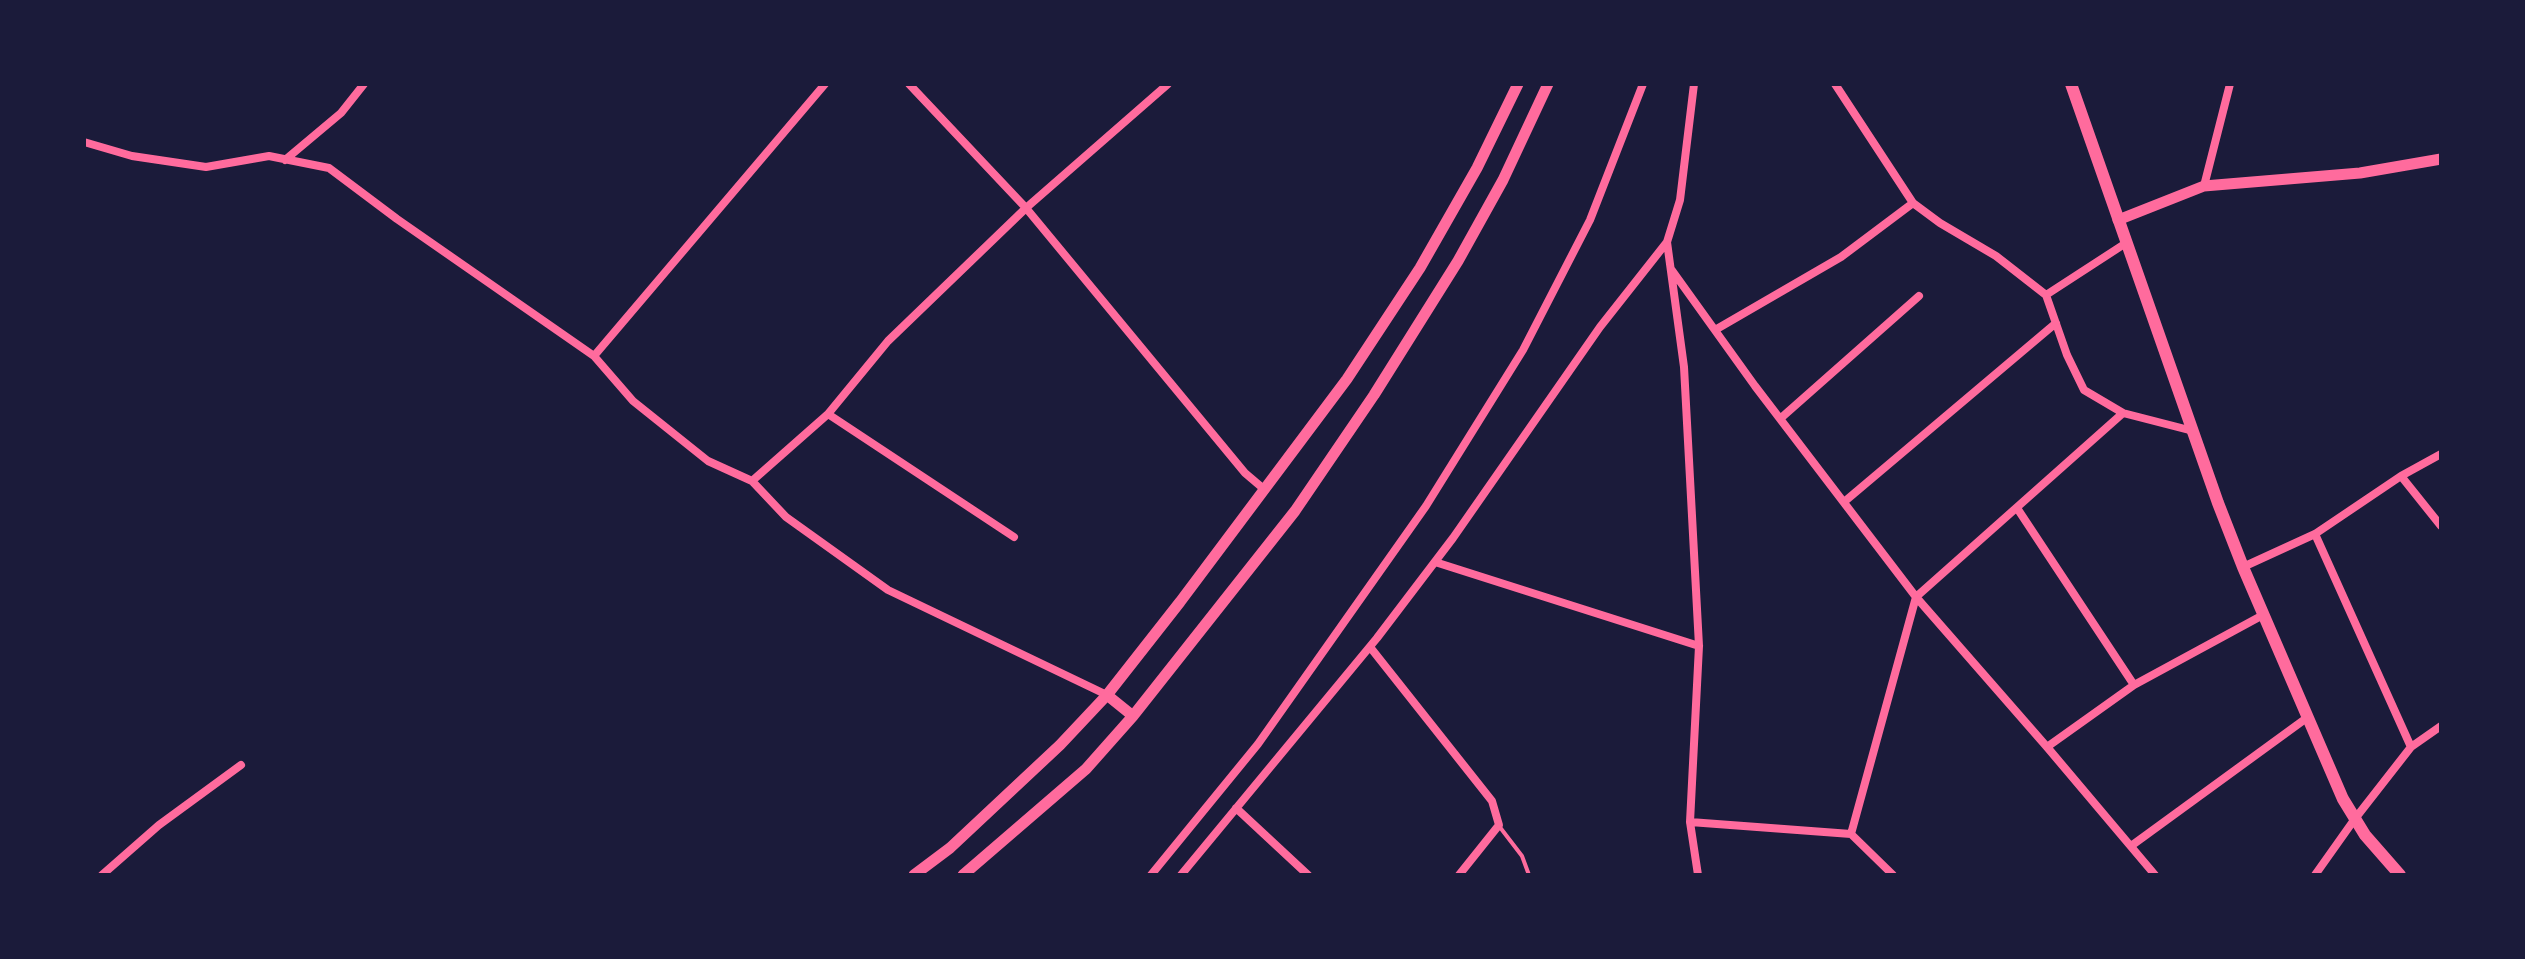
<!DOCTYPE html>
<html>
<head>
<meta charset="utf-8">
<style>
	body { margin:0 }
	#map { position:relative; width:2525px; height:959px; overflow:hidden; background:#1b1b3a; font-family:"Public Sans",sans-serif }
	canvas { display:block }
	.frame { position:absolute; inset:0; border:86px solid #1b1b3a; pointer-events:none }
</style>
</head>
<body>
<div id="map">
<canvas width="2525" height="959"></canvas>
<div class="frame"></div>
</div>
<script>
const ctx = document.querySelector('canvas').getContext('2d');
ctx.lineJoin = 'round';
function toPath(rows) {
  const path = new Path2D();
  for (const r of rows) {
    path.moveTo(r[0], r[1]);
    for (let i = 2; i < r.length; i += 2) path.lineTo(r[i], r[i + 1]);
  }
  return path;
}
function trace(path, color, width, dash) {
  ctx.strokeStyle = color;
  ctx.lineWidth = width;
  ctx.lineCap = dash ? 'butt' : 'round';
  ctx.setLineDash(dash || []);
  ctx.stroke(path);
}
trace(toPath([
	[1499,826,1522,856,1529,875]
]), '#ff6b9d', 4);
trace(toPath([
	[909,84,1026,208,1245,473,1265,490],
	[1835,84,1913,203],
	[84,142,132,156,206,167,269,156,329,168,397,219,594,356,633,401,708,461,752,481,786,517,888,590,1107,695],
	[285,160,341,113,364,84],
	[2204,186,2230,84],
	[1667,242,1684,367,1699,646,1690,822,1698,875],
	[1671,269,1755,386,1916,597,2047,747,2155,875],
	[2046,295,2067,355,2084,390,2123,413,2193,431],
	[1715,330,1841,257,1913,203,1940,223,1996,256,2046,295,2126,243],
	[594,356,825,84],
	[828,414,1014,537],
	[1781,418,1919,296],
	[2401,476,2441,526],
	[752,481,828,414,888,341,1026,208,1168,84],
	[1844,502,2056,323],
	[2017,508,2134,685,2047,747],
	[2315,534,2411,747],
	[1435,562,1699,646],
	[2243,567,2315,534,2401,476,2441,454],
	[1370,647,1492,801,1499,825,1459,875],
	[2134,685,2263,615],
	[1236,808,1308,875],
	[1690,822,1851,834],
	[2131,846,2308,717],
	[102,875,159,825,241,765],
	[1151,875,1258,744,1426,506,1523,350,1590,220,1643,84],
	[1181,875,1377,638,1453,538,1600,327,1667,242,1680,200,1694,84],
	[1893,875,1851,834,1916,597,2123,413],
	[2315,875,2354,820,2411,747,2441,726]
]), '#ff6b9d', 8);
trace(toPath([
	[2118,220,2204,186,2360,173,2441,159],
	[1107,695,1133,716],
	[914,875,950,848,1060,745,1107,695,1180,602,1347,379,1420,268,1477,168,1518,84],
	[963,875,1086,769,1133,716,1295,511,1374,395,1458,261,1503,180,1548,84]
]), '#ff6b9d', 11);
trace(toPath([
	[2071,84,2218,503,2243,567,2343,799,2365,835,2400,875]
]), '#ff6b9d', 12);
</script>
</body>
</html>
